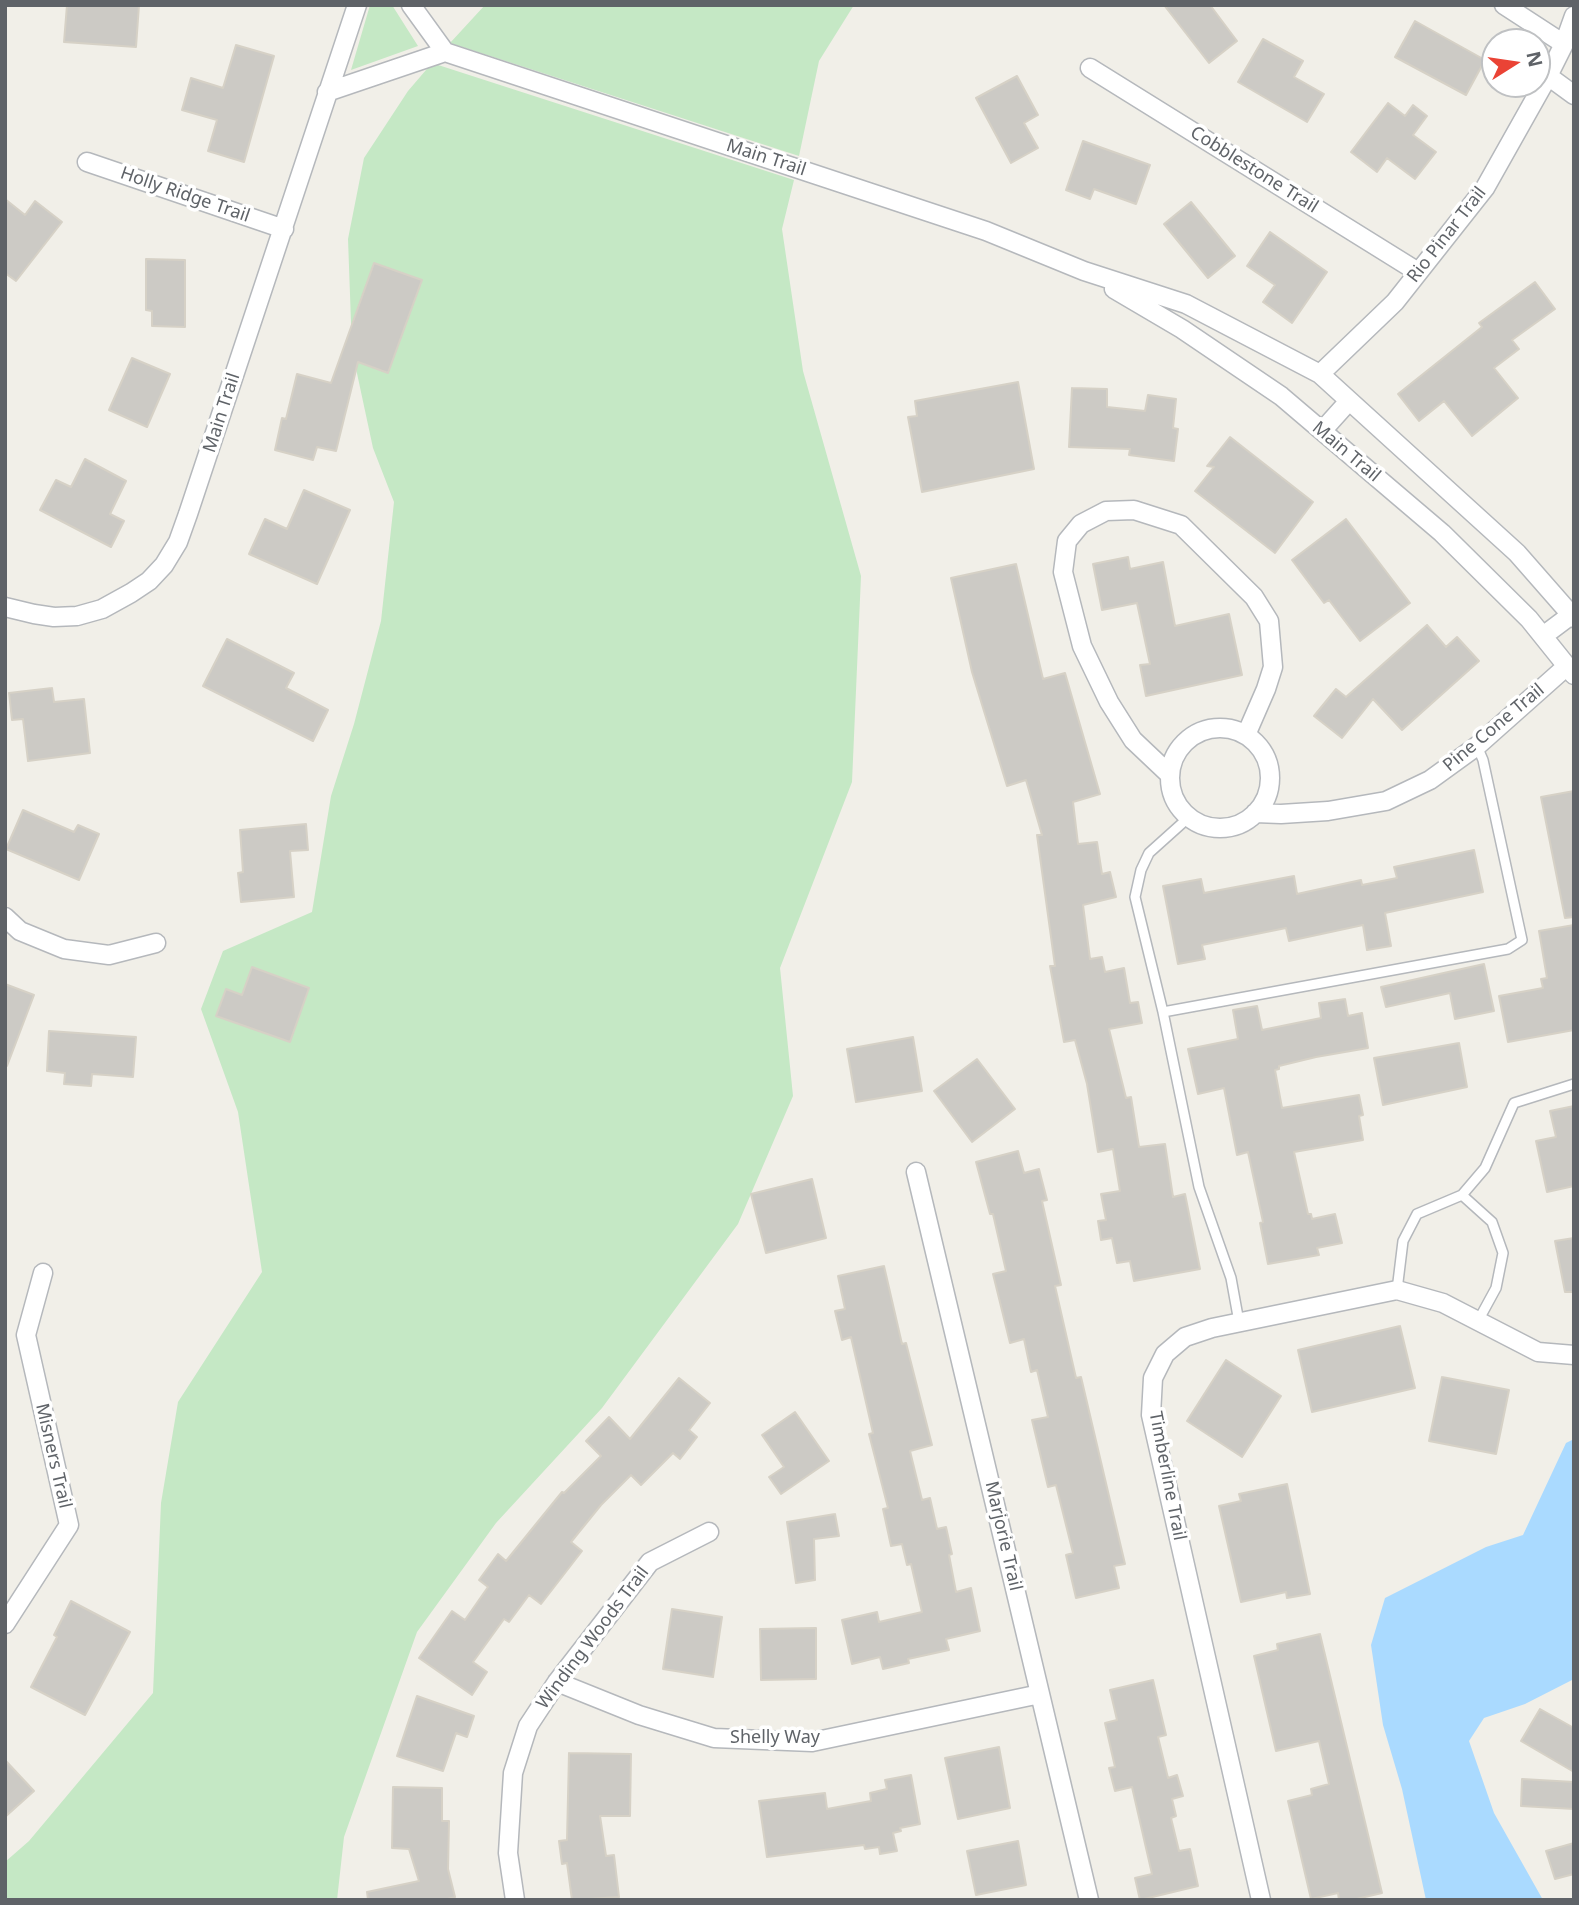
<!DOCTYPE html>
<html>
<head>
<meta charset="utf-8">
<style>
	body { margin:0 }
	#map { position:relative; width:1579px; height:1905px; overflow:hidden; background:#f1efe8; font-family:"Noto Sans",sans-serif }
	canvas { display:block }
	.frame { position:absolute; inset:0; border:7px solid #5f6368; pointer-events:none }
	.north { position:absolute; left:1481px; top:28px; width:70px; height:70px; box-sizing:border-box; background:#fff; border:2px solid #bfc1c3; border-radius:50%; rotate:78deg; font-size:19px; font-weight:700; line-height:28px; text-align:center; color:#5f6368 }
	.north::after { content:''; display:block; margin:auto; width:24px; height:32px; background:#ea4335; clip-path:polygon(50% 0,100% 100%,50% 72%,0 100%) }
</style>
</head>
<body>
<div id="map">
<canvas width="1579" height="1905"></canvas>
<div class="frame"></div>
<div class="north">N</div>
</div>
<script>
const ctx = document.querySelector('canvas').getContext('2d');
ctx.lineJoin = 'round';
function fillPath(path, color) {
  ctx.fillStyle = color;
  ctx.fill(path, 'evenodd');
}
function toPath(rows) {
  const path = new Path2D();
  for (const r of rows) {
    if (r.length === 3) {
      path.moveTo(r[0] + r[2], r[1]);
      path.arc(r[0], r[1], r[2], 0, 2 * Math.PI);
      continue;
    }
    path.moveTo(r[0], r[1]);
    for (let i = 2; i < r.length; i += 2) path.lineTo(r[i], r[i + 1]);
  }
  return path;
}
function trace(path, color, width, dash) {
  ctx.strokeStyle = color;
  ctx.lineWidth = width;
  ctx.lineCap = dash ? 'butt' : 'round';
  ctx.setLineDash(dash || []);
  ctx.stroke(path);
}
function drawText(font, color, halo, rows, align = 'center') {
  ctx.font = font + ' "Noto Sans",sans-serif';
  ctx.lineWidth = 7;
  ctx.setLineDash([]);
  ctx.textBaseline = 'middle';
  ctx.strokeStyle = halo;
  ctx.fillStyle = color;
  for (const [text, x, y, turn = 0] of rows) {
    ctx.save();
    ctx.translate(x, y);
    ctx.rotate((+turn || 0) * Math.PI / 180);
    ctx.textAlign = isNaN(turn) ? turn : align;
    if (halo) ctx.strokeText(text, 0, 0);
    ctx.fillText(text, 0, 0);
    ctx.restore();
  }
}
fillPath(toPath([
	[370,5,392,5,418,46,351,70],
	[485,5,854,5,819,61,799,156,450,43],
	[432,63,794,180,782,229,803,371,861,576,852,782,780,968,793,1096,738,1224,602,1408,496,1523,417,1632,344,1837,337,1900,5,1900,5,1862,29,1841,153,1693,161,1503,178,1402,262,1272,238,1112,201,1009,223,951,312,912,331,796,354,724,381,621,394,502,373,448,352,350,348,239,364,158,408,91]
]), '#c5e8c5');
fillPath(toPath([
	[1574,1439,1574,1679,1525,1704,1484,1718,1469,1741,1494,1813,1543,1900,1426,1900,1402,1789,1383,1725,1371,1645,1385,1598,1486,1547,1523,1535,1566,1443]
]), '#aadaff');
const building = toPath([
	[67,5,139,5,136,47,64,42,67,5],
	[1164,5,1210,5,1237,41,1209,63,1164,5],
	[1415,21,1485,60,1466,95,1395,57,1415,21],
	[1263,39,1303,61,1294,77,1324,94,1307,122,1238,82,1263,39],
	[236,45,274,56,244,162,208,151,217,120,182,110,191,78,223,88,236,45],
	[1017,76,1038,115,1024,123,1038,148,1011,163,976,98,1017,76],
	[1388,103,1405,116,1413,105,1427,116,1413,135,1436,152,1415,179,1387,158,1377,172,1351,152,1388,103],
	[1083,141,1150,165,1136,204,1094,189,1090,199,1066,190,1083,141],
	[5,199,25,215,35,201,62,222,16,281,5,273,5,199],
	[1191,202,1235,256,1208,278,1164,224,1191,202],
	[1270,232,1327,272,1292,323,1263,302,1275,285,1247,266,1270,232],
	[146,259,185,260,185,327,152,326,152,311,146,310,146,259],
	[374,263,422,280,388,373,358,362,336,451,317,447,313,460,275,450,282,418,286,419,297,374,331,383,374,263],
	[1535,282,1555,309,1512,340,1519,349,1494,368,1518,398,1472,436,1444,401,1419,421,1398,394,1482,327,1479,323,1535,282],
	[132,358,170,374,147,427,109,410,132,358],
	[1018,382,1034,469,922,492,908,417,917,416,915,401,1018,382],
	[1072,388,1107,389,1107,407,1145,411,1148,395,1176,399,1173,428,1178,429,1174,461,1129,455,1130,449,1069,447,1072,388],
	[1230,437,1313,502,1275,553,1195,491,1214,467,1207,466,1230,437],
	[85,459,126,481,110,514,124,521,111,547,40,510,56,480,71,487,85,459],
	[304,490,350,510,317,584,249,554,265,519,287,529,304,490],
	[1346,519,1410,603,1360,641,1329,600,1324,603,1292,560,1346,519],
	[1128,557,1130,569,1163,562,1175,626,1229,614,1242,675,1146,696,1140,665,1150,664,1137,603,1102,610,1093,564,1128,557],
	[1016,564,1043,679,1065,673,1100,794,1073,802,1078,844,1097,842,1102,874,1110,872,1116,897,1083,905,1090,959,1102,957,1105,972,1124,968,1130,1003,1138,1002,1142,1023,1109,1029,1126,1098,1131,1097,1139,1147,1165,1144,1173,1197,1185,1194,1200,1269,1134,1281,1130,1261,1117,1263,1112,1238,1101,1240,1098,1221,1106,1220,1101,1194,1120,1191,1113,1149,1098,1152,1087,1084,1075,1040,1064,1042,1050,966,1055,966,1037,835,1042,835,1026,780,1007,786,972,672,951,578,1016,564],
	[1427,625,1446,647,1457,637,1479,661,1402,730,1373,699,1342,738,1314,716,1336,689,1346,697,1427,625],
	[227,639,294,673,286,688,328,710,313,741,203,686,227,639],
	[52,688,54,702,84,699,90,753,28,761,23,719,12,720,9,693,52,688],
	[1574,791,1574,917,1565,918,1541,797,1574,791],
	[23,810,74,832,78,825,99,834,79,880,6,849,23,810],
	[306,824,308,850,290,851,294,897,241,902,238,873,243,872,240,830,306,824],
	[1474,850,1483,892,1385,913,1391,946,1367,950,1363,925,1289,941,1286,928,1202,945,1205,959,1178,964,1163,886,1201,879,1204,893,1294,876,1297,894,1361,880,1362,885,1397,878,1394,867,1474,850],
	[1574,925,1574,1030,1508,1042,1499,996,1543,988,1541,979,1547,978,1539,931,1574,925],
	[1484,964,1494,1011,1455,1019,1450,993,1386,1007,1381,987,1484,964],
	[252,967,309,988,290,1042,216,1016,226,989,242,995,252,967],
	[5,984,34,995,7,1066,5,1066,5,984],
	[1345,999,1348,1016,1362,1013,1368,1048,1316,1057,1279,1066,1279,1069,1275,1070,1282,1108,1359,1095,1363,1115,1359,1116,1363,1140,1294,1152,1308,1214,1311,1214,1312,1219,1335,1214,1342,1243,1317,1248,1319,1255,1268,1264,1260,1223,1263,1222,1248,1152,1237,1155,1224,1088,1198,1094,1188,1049,1238,1039,1233,1010,1257,1006,1262,1030,1321,1018,1319,1003,1345,999],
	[49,1031,136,1037,133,1077,92,1074,91,1086,64,1084,65,1073,47,1071,49,1031],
	[913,1037,922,1091,856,1102,847,1049,913,1037],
	[1459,1043,1467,1087,1383,1105,1374,1058,1459,1043],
	[977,1059,1015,1109,972,1142,934,1091,977,1059],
	[1574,1106,1574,1186,1547,1192,1536,1141,1556,1137,1550,1111,1574,1106],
	[1018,1151,1024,1173,1039,1169,1047,1200,1042,1201,1061,1285,1055,1286,1076,1378,1081,1377,1125,1564,1114,1566,1119,1588,1076,1598,1066,1555,1073,1553,1056,1485,1048,1487,1032,1420,1048,1417,1037,1370,1031,1372,1024,1339,1010,1343,993,1274,1006,1271,993,1214,990,1214,976,1162,1018,1151],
	[812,1179,826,1238,766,1253,751,1194,812,1179],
	[1574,1238,1574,1292,1565,1292,1555,1241,1574,1238],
	[884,1266,902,1344,906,1343,932,1445,910,1451,922,1500,930,1498,937,1529,946,1527,952,1554,949,1555,956,1592,971,1588,980,1631,946,1639,949,1650,908,1659,909,1663,883,1669,880,1657,852,1664,842,1620,877,1612,879,1622,922,1612,911,1564,907,1565,902,1544,891,1546,883,1509,888,1508,869,1434,873,1433,851,1337,842,1340,835,1311,845,1309,838,1276,884,1266],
	[1400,1326,1415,1388,1312,1412,1298,1350,1400,1326],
	[1226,1360,1281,1396,1242,1457,1187,1421,1226,1360],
	[1442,1377,1509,1390,1496,1454,1429,1441,1442,1377],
	[679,1378,710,1403,689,1430,697,1437,680,1459,673,1453,641,1485,631,1475,601,1505,571,1542,582,1551,541,1604,529,1595,509,1622,504,1619,473,1662,487,1672,472,1695,419,1658,452,1611,465,1620,488,1587,479,1580,498,1554,506,1561,562,1492,564,1493,601,1456,586,1441,609,1417,630,1439,679,1378],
	[795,1412,829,1461,781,1494,769,1477,784,1467,762,1435,795,1412],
	[1287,1484,1310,1594,1287,1598,1286,1592,1241,1602,1219,1506,1241,1501,1239,1494,1287,1484],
	[835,1514,839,1536,814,1539,815,1580,796,1583,787,1522,835,1514],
	[71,1601,130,1632,85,1715,31,1687,57,1637,54,1635,71,1601],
	[672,1609,722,1617,713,1677,663,1669,672,1609],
	[816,1628,816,1679,761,1680,760,1629,816,1628],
	[1320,1634,1382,1893,1352,1900,1339,1900,1338,1893,1311,1899,1288,1801,1312,1795,1311,1789,1329,1784,1319,1741,1276,1751,1254,1656,1278,1650,1277,1644,1320,1634],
	[1153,1680,1166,1735,1158,1737,1168,1778,1177,1775,1183,1796,1172,1799,1176,1816,1171,1818,1179,1851,1190,1849,1198,1886,1140,1900,1135,1878,1152,1874,1132,1787,1115,1791,1109,1768,1115,1767,1105,1723,1117,1720,1110,1690,1153,1680],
	[417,1696,474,1716,467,1737,456,1733,443,1771,397,1756,417,1696],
	[1540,1709,1574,1728,1574,1772,1521,1741,1540,1709],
	[999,1747,1010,1808,958,1819,945,1758,999,1747],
	[569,1753,631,1754,630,1816,600,1816,606,1856,614,1855,619,1897,572,1900,567,1863,562,1864,559,1841,567,1840,569,1753],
	[5,1760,34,1791,5,1817,5,1760],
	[911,1775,920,1824,900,1828,901,1831,893,1833,897,1851,880,1854,879,1847,865,1849,864,1845,767,1857,759,1801,825,1793,827,1809,871,1801,870,1793,887,1789,885,1780,911,1775],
	[1522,1779,1574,1782,1574,1809,1521,1806,1522,1779],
	[393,1787,442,1788,442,1821,449,1821,448,1869,455,1897,444,1900,368,1900,367,1892,419,1881,409,1849,392,1848,393,1787],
	[1018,1841,1026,1885,976,1895,967,1851,1018,1841],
	[1574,1843,1574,1874,1555,1879,1546,1851,1574,1843]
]);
fillPath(building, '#cccac5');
trace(building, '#d6d1c6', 2);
const service = toPath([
	[1188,818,1149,853,1141,870,1135,897,1163,1012,1199,1187,1231,1278,1239,1322],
	[1163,1012,1508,949,1522,940,1483,760,1477,746],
	[1462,1195,1492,1222,1503,1253,1496,1288,1478,1321],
	[1397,1290,1403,1241,1417,1214,1462,1195,1485,1168,1514,1103,1574,1084]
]);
const minor = toPath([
	[1504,5,1564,44],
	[445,52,986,231,1084,271,1186,304,1320,374,1517,553,1574,618],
	[1090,68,1418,272],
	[1548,76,1574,95],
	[327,92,445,52,411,5],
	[87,162,284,229],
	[1114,289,1182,329,1281,396,1442,533,1529,619,1574,675],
	[1320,374,1395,302,1485,188,1548,76,1564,44,1574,16],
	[1322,431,1349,401],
	[5,607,34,614,54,617,77,616,102,609,131,593,149,581,164,565,178,542,188,514,357,5],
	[1543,636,1571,615],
	[1220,778,50],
	[1170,775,1133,740,1109,702,1082,646,1063,572,1067,541,1081,524,1106,511,1134,510,1181,525,1254,597,1269,621,1273,667,1266,689,1246,735],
	[1255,813,1281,814,1328,811,1386,801,1430,780,1477,746,1567,666],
	[5,917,20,931,64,949,109,955,156,943],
	[916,1172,1089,1900],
	[5,1624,69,1525,26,1335,43,1273],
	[557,1682,639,1715,714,1738,812,1742,1040,1694],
	[515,1900,508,1853,513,1773,528,1726,557,1682,650,1562,709,1532],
	[1261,1900,1151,1415,1153,1378,1165,1354,1185,1337,1212,1328,1397,1290,1443,1303,1538,1352,1574,1355]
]);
trace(service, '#b5b8bc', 12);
trace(minor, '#b5b8bc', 21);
trace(service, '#fff', 9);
trace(minor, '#fff', 18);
drawText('18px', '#5f6368', '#fff', [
	["Main Trail",766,158,18],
	["Cobblestone Trail",1254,170,32],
	["Holly Ridge Trail",185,195,19],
	["Rio Pinar Trail",1447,235,-52],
	["Main Trail",222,413,-72],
	["Main Trail",1346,452,40],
	["Pine Cone Trail",1494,728,-40],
	["Misners Trail",53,1456,77],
	["Timberline Trail",1167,1476,79],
	["Marjorie Trail",1003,1536,77],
	["Winding Woods Trail",593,1638,-53],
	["Shelly Way",775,1738]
]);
</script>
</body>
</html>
